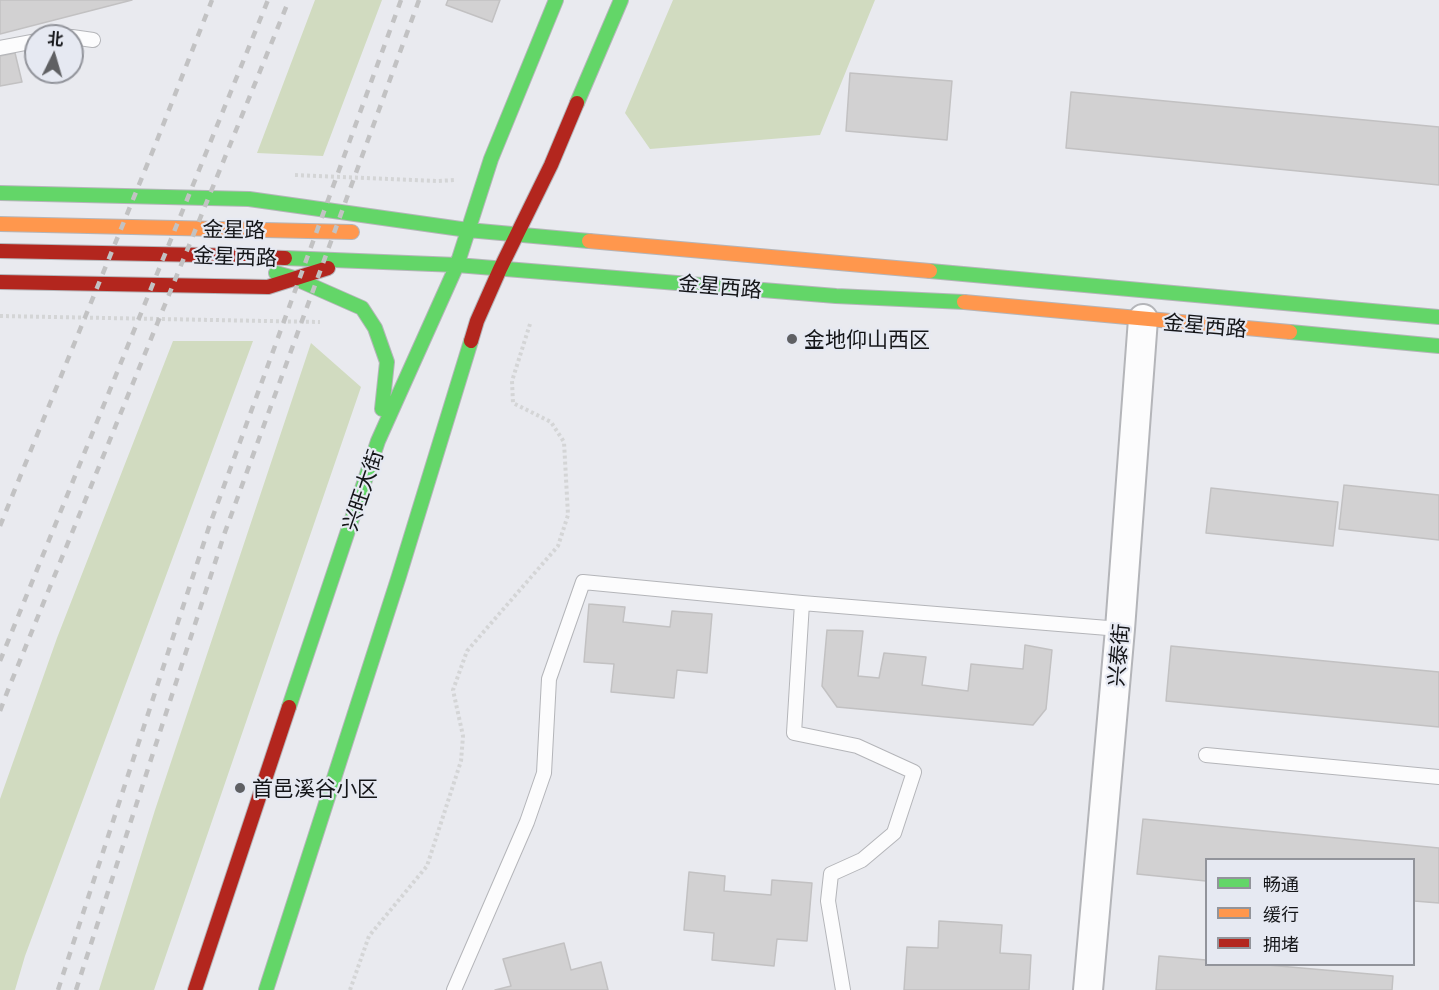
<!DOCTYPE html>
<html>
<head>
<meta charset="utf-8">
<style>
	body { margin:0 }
	#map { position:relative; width:1439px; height:990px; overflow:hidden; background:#e9eaef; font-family:Georgia,"Noto Sans SC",serif }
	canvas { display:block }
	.legend { position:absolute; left:1205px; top:858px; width:210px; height:108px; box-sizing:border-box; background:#e6e9f2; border:2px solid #92949b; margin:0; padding:8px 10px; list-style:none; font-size:18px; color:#141518 }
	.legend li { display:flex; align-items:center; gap:12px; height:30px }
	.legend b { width:30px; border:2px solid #92949b }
	.north { position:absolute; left:24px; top:24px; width:60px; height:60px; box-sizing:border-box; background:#e6e9f2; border:2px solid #92949b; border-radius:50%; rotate:5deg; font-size:16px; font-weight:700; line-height:24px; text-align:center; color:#141518 }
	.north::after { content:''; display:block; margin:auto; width:21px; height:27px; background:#5f6063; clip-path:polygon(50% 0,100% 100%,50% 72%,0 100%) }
</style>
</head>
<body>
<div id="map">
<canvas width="1439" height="990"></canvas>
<ul class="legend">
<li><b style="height:8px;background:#63d668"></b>畅通</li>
<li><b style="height:8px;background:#ff974d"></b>缓行</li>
<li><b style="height:8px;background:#b3261e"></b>拥堵</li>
</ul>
<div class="north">北</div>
</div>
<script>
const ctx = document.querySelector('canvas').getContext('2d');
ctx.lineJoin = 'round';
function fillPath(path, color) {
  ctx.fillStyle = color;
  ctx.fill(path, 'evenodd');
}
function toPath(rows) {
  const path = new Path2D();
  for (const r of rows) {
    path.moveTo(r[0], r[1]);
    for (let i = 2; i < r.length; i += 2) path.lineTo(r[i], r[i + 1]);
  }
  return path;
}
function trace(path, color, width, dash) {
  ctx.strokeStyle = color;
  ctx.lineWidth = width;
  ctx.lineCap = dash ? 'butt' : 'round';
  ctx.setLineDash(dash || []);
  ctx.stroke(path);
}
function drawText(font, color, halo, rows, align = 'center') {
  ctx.font = font + ' Georgia,"Noto Sans SC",serif';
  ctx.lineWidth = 4.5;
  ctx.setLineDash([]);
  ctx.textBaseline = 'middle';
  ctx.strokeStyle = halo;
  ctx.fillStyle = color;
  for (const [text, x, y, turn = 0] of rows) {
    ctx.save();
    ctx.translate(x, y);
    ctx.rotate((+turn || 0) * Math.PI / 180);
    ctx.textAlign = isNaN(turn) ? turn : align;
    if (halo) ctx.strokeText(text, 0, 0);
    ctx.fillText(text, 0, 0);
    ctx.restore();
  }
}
fillPath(toPath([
	[315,0,382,0,323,156,257,153],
	[673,0,875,0,820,135,650,149,625,113],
	[173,341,253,341,25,956,15,990,0,990,0,799,57,638],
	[311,343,361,387,154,990,99,990,155,810]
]), '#d1dbc0');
const building = toPath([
	[0,0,132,0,0,34,0,0],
	[448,0,500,0,492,22,446,5,448,0],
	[15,53,22,82,0,86,0,56,15,53],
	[850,73,952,81,947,140,846,131,850,73],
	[1071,92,1439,127,1439,185,1066,148,1071,92],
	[1344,485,1439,495,1439,540,1339,529,1344,485],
	[1211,488,1338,502,1333,546,1206,533,1211,488],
	[589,604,625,607,623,622,670,627,672,611,712,614,707,673,677,670,674,698,611,692,614,664,584,662,589,604],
	[827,630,863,631,858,676,879,678,884,653,926,657,922,685,968,691,971,664,1023,669,1025,645,1052,650,1046,709,1033,725,837,707,822,686,827,630],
	[1171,646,1439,672,1439,727,1166,701,1171,646],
	[1143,819,1439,848,1439,903,1414,901,1414,860,1206,860,1206,881,1137,874,1143,819],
	[689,872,725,876,724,891,771,895,772,880,812,883,807,941,777,939,774,966,712,960,714,933,684,930,689,872],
	[939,921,1002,925,1000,953,1031,955,1029,990,904,990,907,947,938,948,939,921],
	[564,943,571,970,601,962,608,990,495,990,511,986,503,959,564,943],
	[1159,956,1206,960,1206,964,1256,964,1393,976,1392,990,1156,990,1159,956]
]);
fillPath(building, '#d2d1d2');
trace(building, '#c2c1c2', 1.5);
const lane = toPath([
	[72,37,93,40],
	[0,48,36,41],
	[802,603,794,733,857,746,914,772,894,833,862,860,831,874,828,901,843,990],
	[1206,755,1439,777],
	[454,990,527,822,544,773,549,679,583,582,802,603,1120,629]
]);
const street = toPath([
	[1088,990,1120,629,1143,319]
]);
const fast = toPath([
	[577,103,621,0],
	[0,193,249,199,468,230,589,241],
	[285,258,457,265,836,296,964,302],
	[930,271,1439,317],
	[276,273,294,278,362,308,375,328,387,362,382,409],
	[1290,332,1439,346],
	[289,707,378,441,457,265,491,159,556,0],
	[266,990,399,576,471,341]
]);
const slow = toPath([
	[0,224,352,232],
	[589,241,930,271],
	[964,302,1290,332]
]);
const jam = toPath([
	[0,251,204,255,285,258],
	[0,282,268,287,328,268],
	[471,341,477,321,500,269,551,165,577,103],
	[195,990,289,707]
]);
trace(lane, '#b4b5b9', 16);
trace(street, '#b4b5b9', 32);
trace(fast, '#b4b5b9', 16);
trace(slow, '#b4b5b9', 16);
trace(jam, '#b4b5b9', 16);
trace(toPath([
	[295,175,437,181,456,180],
	[0,316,320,322],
	[350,990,369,936,427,866,461,761,463,736,453,690,467,651,558,546,568,515,564,442,551,422,513,403,512,381,530,324]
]), '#d4d5d6', 4, [3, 3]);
trace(lane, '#fcfcfd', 14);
trace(street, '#fcfcfd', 28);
trace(fast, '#63d668', 14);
trace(slow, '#ff974d', 14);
trace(jam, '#b3261e', 14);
trace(toPath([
	[0,526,156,143,212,0],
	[0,661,268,0],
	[0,711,8,690,289,0],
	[58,990,209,527,401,0],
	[76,990,225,532,419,0]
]), '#c2c2c3', 4.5, [8, 8]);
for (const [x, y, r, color] of [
	[792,339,6,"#5f6063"],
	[240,788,6,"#5f6063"]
]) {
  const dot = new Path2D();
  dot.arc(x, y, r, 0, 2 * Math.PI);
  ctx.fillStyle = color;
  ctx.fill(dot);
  trace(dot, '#e6e9f2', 2);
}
drawText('21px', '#141518', '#e6e9f2', [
	["金星路",234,229,1],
	["金星西路",235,256,2],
	["金星西路",720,286,5],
	["金星西路",1205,325,5],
	["兴旺大街",362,490,-71],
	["兴泰街",1118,655,-85]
]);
drawText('21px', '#141518', '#e6e9f2', [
	["金地仰山西区",804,339],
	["首邑溪谷小区",252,788]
], 'left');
</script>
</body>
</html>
